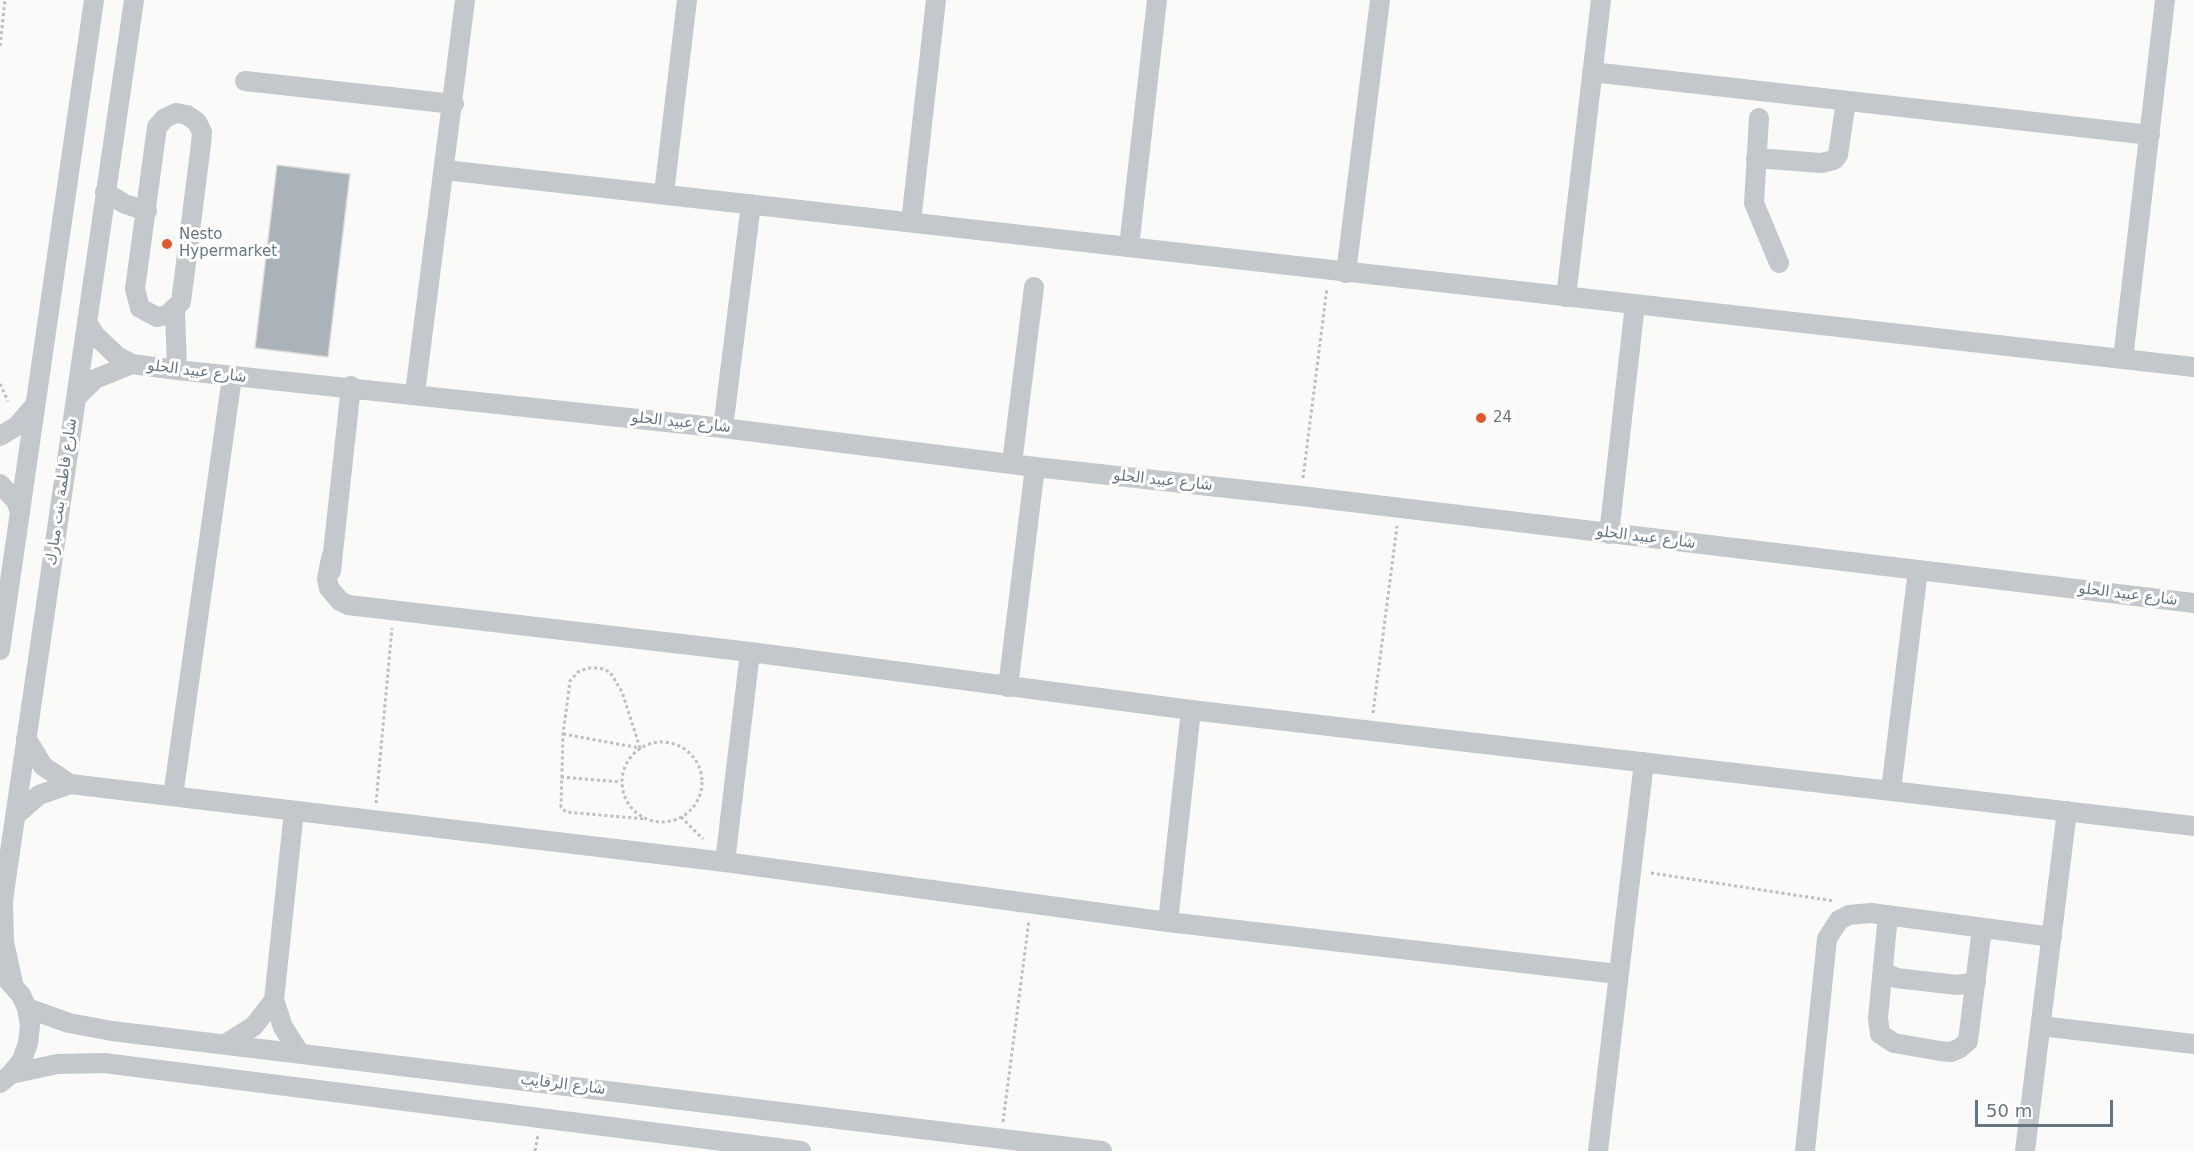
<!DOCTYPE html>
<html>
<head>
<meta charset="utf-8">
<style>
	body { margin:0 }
	#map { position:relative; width:2194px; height:1151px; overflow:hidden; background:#fafaf8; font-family:"DejaVu Sans",sans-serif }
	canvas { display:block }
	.scale { position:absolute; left:1975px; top:1100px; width:138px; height:27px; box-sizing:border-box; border:3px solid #657683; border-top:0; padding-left:8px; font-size:18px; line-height:21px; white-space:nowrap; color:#657683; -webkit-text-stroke:4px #fff; paint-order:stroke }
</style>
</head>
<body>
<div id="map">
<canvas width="2194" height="1151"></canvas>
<div class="scale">50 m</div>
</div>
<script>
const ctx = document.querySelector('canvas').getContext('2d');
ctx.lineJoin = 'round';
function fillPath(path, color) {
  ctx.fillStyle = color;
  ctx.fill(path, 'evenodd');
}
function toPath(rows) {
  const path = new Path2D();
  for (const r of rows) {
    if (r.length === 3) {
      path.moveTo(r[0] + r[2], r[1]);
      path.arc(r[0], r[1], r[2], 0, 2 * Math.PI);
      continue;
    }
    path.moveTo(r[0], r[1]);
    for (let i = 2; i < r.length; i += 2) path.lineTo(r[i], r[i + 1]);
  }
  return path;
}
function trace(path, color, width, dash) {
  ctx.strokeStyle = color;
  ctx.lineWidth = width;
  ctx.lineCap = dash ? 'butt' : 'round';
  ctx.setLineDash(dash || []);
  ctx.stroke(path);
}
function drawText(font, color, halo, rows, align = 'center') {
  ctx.font = font + ' "DejaVu Sans",Cairo,sans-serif';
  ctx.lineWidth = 6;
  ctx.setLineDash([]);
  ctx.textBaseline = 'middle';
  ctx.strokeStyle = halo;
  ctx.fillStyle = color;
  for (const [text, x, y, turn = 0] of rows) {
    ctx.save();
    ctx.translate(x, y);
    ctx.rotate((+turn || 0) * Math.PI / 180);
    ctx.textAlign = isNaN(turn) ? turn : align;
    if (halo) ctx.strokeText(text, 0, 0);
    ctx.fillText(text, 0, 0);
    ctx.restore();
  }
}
const building = toPath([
	[277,165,350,174,328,357,255,348,277,165]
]);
fillPath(building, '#aab3b9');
trace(building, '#dcdcda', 1.5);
trace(toPath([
	[0,46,5,0],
	[0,384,8,401],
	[1303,478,1327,288],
	[1373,713,1397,526],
	[563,734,640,748,622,692,610,672,600,668,588,668,578,672,570,681,563,734,561,807,566,812,645,819],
	[662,782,40],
	[561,777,621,782],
	[376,803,392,628],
	[681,817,703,839],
	[1651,873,1834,901],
	[1003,1122,1029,920],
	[535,1151,538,1135]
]), '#bbbfc2', 3, [3, 3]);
trace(toPath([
	[1592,72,2150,135],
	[245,81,454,104],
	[176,113,187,115,197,122,202,132,201,144,181,302,167,315,157,317,140,308,135,289,157,127,165,118,176,113],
	[1759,118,1754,203,1779,263],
	[1756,158,1821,163,1834,160,1838,155,1846,101],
	[445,170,2194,367],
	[105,192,125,204,147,211],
	[664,193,687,0],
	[911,222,936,0],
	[1129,247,1157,0],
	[1346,273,1380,0],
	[1566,297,1601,0],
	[175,310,177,370],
	[87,322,95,335,117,356,132,364,177,370,723,428,1035,467,1301,496,2194,603],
	[2123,359,2165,0],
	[415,393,465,0],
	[76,398,95,379,132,364],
	[723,428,751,204],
	[0,436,17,426,35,405],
	[1012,463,1034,287],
	[0,484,16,501,20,512],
	[1609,534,1635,304],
	[331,558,327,579,329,588,340,601,348,605,750,652,1191,710,2194,826],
	[331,571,351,386],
	[0,650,94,0],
	[1008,687,1035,467],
	[26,738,43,766,70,784,725,862,1168,922,1618,974],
	[1891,790,1918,570],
	[173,796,232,377],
	[294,811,274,1000,283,1027,299,1052],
	[15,816,39,795,70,784],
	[725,862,750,652],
	[1888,915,1878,1018,1880,1034,1894,1043,1940,1051,1951,1052,1960,1048,1968,1041,1982,928],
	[1168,922,1191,710],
	[1883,971,1896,978,1957,985,1976,982],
	[13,983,4,942,3,900,134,0],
	[27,1008,69,1023,112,1031,1102,1151],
	[2041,1026,2194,1044],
	[227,1043,254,1026,274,1000],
	[11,1074,57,1064,104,1063,801,1151],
	[0,1083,11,1074,22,1060,28,1043,30,1026,27,1008,21,995,3,975],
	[1598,1151,1644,762],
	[1805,1151,1827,939,1839,920,1849,915,1871,913,2052,937],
	[2025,1151,2067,811]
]), '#c3c8cc', 20);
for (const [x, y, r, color] of [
	[167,244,6,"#e4572e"],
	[1481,418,6,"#e4572e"]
]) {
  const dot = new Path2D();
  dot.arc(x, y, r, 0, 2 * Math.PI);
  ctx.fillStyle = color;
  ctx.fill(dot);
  trace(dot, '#fff', 2);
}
drawText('15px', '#657683', '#fff', [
	["Nesto",179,235],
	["Hypermarket",179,252],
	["24",1493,418]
], 'left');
drawText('15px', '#657683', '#fff', [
	["شارع عبيد الحلو",197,372,7],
	["شارع عبيد الحلو",681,423,6],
	["شارع عبيد الحلو",1163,481,6],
	["شارع فاطمة بنت مبارك",62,492,-82],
	["شارع عبيد الحلو",1646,538,7],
	["شارع عبيد الحلو",2128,595,7],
	["شارع الرقايب",563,1085,7]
]);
</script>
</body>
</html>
